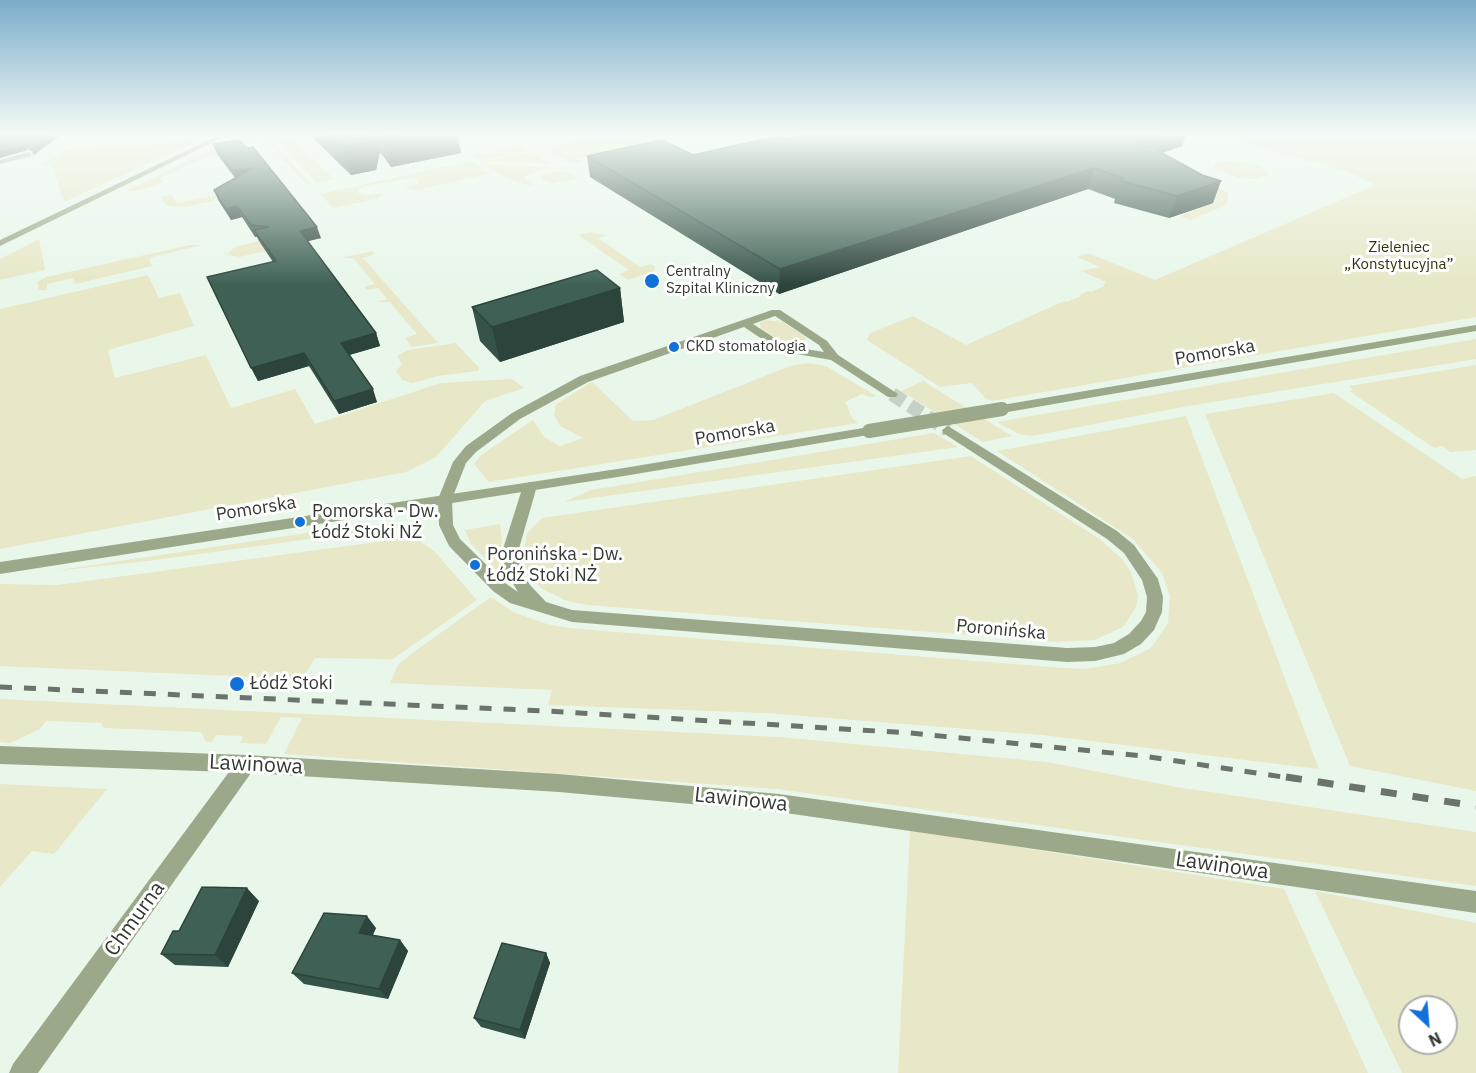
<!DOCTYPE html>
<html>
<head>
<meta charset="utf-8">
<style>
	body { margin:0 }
	#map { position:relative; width:1476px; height:1073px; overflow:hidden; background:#e9f7eb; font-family:"IBM Plex Sans",sans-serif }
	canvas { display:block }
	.north { position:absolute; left:1398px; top:995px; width:60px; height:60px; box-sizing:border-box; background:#fff; border:2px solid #adafad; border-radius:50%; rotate:154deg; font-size:16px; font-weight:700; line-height:24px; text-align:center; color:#333833 }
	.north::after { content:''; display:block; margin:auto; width:21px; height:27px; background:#1270d9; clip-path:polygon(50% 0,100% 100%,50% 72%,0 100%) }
</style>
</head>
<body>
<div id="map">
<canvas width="1476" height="1073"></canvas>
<div class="north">N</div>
</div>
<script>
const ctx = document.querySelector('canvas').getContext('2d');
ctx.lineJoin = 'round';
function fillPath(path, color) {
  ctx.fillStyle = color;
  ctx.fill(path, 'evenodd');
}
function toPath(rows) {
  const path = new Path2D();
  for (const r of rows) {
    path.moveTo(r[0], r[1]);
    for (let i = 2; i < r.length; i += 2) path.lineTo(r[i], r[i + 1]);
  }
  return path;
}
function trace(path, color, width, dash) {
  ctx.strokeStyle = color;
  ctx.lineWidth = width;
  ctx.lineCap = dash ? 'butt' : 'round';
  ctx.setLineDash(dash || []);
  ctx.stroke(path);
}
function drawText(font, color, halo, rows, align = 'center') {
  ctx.font = font + ' "IBM Plex Sans",sans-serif';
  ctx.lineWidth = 6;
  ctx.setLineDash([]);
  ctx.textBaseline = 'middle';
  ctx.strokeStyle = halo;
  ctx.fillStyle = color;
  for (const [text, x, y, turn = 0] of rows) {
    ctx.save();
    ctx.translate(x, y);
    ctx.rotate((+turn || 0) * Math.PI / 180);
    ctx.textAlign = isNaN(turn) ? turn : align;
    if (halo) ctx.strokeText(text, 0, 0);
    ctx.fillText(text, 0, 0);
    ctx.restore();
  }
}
fillPath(toPath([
	[259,135,266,135,311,184,306,184,265,139,226,146,226,152,213,154,160,178,163,183,136,191,126,191,230,140],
	[272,135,289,135,334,179,317,183],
	[604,135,616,135,645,144,578,159,581,162,577,162,566,161,547,148],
	[1217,135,1476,135,1476,317,992,401,985,398,972,383,940,387,867,340,870,333,913,316,966,345,1064,301,1067,302,1081,296,1079,295,1088,291,1091,292,1105,286,1103,285,1106,282,1081,271,1100,267,1077,257,1088,253,1155,280,1375,185,1348,172],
	[199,141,64,202,52,166,38,165,57,157,65,150],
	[521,146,529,150,481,160,473,155],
	[530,152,550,164,483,161],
	[471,161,489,174,415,190,403,188,418,184,418,180,412,178,365,186,358,190,358,193,367,195,385,193,377,199,333,208,320,194],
	[1228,161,1253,164,1266,170,1269,175,1255,179,1239,178,1214,168,1216,163],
	[485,164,550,167,525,176,526,180,535,187,507,179],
	[564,171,579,178,552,184,540,178,545,174],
	[1166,177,1193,178,1220,188,1228,193,1228,202,1222,207,1190,220,1180,216,1212,203,1207,199,1218,194],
	[232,192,216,197,213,201,185,207,166,206,161,197,171,195,177,203],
	[591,232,607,235,598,238,640,267,651,264,655,267,654,271,628,280,619,274,629,270,578,235],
	[39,239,45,270,0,280,0,259],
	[259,241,266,251,239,257,226,255,235,247],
	[190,245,202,245,152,257,149,259,152,266,75,284,73,278,47,284,47,290,39,290,37,282,46,277],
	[372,251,375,254,363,258,438,343,411,347,406,338,417,334,390,302,377,302,387,299,378,288,367,290,364,287,375,284,353,258,341,258],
	[148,275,159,298,180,293,194,326,108,350,115,378,206,355,231,408,295,389,315,424,441,383,512,379,524,388,485,401,436,457,406,472,0,549,0,309],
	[766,320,783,322,804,336,806,341,800,345,785,344,761,328,760,323],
	[1476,339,1476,359,1188,406,1032,436,1019,434,997,422],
	[456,343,479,368,478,371,437,376,412,383,402,380,396,371,402,364,397,356,408,350],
	[808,363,826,366,876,396,870,397,862,394,845,402,853,419,858,423,489,482,474,464,481,455,533,420,544,437,560,446,583,438,560,426,554,415,556,404,592,382,633,421,653,420,790,366],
	[1476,365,1476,450,1450,452,1443,446,1434,448,1349,391,1353,390,1349,386],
	[923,381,1007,433,1012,436,983,442,901,391],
	[1334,393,1462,479,1476,476,1476,791,1350,766,1205,414],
	[1186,416,1319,769,1042,735,766,713,548,705,552,690,390,683,398,665,411,654,491,597,513,612,547,624,568,628,1063,668,1085,669,1120,663,1151,648,1168,623,1170,596,1162,573,1133,539,997,451],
	[934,433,958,447,564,502,591,490],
	[971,456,1101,540,1123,560,1131,572,1138,595,1136,607,1123,627,1095,640,1058,642,588,605,567,601,541,588,526,570,523,558,527,533,542,518],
	[389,524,405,526,148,561,53,571,353,526],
	[500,524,502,539,499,558,505,579,471,544,465,530],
	[414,537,434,551,477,600,393,659,315,658,302,679,0,666,0,584,57,585],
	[0,699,779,737,1047,762,1177,787,1476,832,1476,886,777,789,284,754,302,718,281,717,266,744,240,743,243,736,216,735,212,742,206,742,201,732,104,728,101,723,46,721,40,729,10,743,0,742],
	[0,784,83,788,107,789,54,854,32,851,0,887],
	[910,830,1284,889,1368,1073,898,1073],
	[1315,891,1476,923,1476,1073,1402,1073],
	[1410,1007,1446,1007,1446,1043,1410,1043]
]), '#e8e7c7');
trace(toPath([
	[892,394,948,430]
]), '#c5d1c6', 14, [14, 7]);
fillPath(toPath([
	[219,135,228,135,0,246,0,240,219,135],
	[29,152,32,156,0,164,0,160,29,152],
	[772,310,780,310,827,341,838,355,898,394,896,397,888,397,831,360,780,351,744,327,588,382,520,419,476,452,466,463,452,499,453,525,460,539,505,583,518,592,505,570,502,552,523,486,530,482,537,486,518,552,521,570,530,585,546,602,572,610,1067,648,1095,647,1114,643,1129,634,1141,621,1146,612,1147,597,1142,580,1124,553,1107,539,943,433,942,430,948,426,1117,531,1134,545,1158,579,1163,597,1162,612,1154,630,1141,644,1124,654,1095,661,1067,662,572,622,510,603,493,591,449,546,439,525,438,499,453,462,466,446,512,413,580,376,772,310],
	[775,316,819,345,824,352,787,346,753,324,775,316],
	[0,746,246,755,559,774,779,794,1476,891,1476,913,779,812,559,792,251,773,38,1073,9,1073,13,1064,229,772,0,764,0,746]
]), '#9ba98a');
fillPath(toPath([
	[1476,325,1476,331,1002,413,996,409,1002,405,1476,325],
	[869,427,875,431,874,434,624,476,0,574,0,562,624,468,869,427]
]), '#9ba98a');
trace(toPath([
	[0,687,547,711,910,733,1143,756,1296,779]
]), '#6b736c', 5, [12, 12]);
trace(toPath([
	[1286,777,1476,806]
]), '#6b736c', 7, [16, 16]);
trace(toPath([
	[869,431,1002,409]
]), '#9ba98a', 14);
fillPath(toPath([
	[310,135,457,135,461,153,391,167,380,152,376,170,351,175],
	[786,139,1182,146,1162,153,1213,203,1169,218,1114,203,1115,199,1088,189,779,294,590,177,587,156,693,155],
	[213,144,321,238,308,241,376,333,380,346,349,355,377,402,339,414,309,366,258,381,207,277,273,262,259,241,257,237,255,237,242,217,231,220,218,200,214,190,235,178,217,154],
	[620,288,624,322,500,362,480,341,472,307],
	[259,901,228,967,175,965,161,954,179,931],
	[376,928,373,935,400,940,408,951,388,999,304,984,292,973],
	[546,953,550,963,525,1039,481,1027,474,1018]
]), '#365349');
fillPath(toPath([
	[52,135,61,135,34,155,31,150],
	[370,135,376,135,380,152,376,170,351,175,342,147],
	[404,135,457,135,461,153,391,167,383,139],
	[1162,135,1186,135,1182,146,1130,164,1137,143],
	[26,145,28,150,0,158,0,152],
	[253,168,238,182,233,171],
	[1094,168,1088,189,779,294,780,269],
	[1221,181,1213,203,1169,218,1177,196],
	[237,206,242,217,231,220,226,209],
	[317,227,321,238,304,242,300,231],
	[620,288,624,322,500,362,492,327],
	[376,333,380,346,346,356,341,343],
	[304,353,309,366,258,381,251,368],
	[373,389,377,402,339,414,334,401],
	[247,888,259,901,228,967,215,955],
	[367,916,376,928,368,944,359,933],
	[400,940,408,951,388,999,379,989],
	[546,953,550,963,525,1039,520,1030]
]), '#2c443c');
const building = toPath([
	[0,135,52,135,31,150,26,145,0,152,0,135],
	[329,135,370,135,368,142,342,147,329,135],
	[381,135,404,135,383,139,381,135],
	[801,135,1162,135,1137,143,1153,148,1202,175,1221,181,1177,196,1121,181,1124,178,1094,168,780,269,587,156,662,140,693,155,778,136,786,139,801,135],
	[239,140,247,148,253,147,317,227,300,231,376,333,341,343,373,389,334,401,304,353,251,368,207,277,276,261,254,230,269,227,251,225,237,206,226,209,214,190,253,168,233,171,213,144,239,140],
	[597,270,620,288,492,327,472,307,597,270],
	[202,887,247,888,215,955,161,954,173,931,179,931,202,887],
	[324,913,367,916,359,933,400,940,379,989,292,973,324,913],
	[502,943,546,953,520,1030,474,1018,502,943]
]);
fillPath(building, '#3f6155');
trace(building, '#2c443c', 1.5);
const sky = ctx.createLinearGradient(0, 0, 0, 285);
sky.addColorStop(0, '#7bacca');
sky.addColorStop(0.47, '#f5fbf6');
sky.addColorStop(1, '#f5fbf600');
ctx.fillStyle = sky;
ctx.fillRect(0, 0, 1476, 285);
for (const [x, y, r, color] of [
	[652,281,8,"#1270d9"],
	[674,347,6,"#1270d9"],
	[300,522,6,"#1270d9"],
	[475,565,6,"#1270d9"],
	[237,684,8,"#1270d9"]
]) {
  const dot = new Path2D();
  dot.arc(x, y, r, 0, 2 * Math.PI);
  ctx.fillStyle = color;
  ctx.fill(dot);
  trace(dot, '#fff', 2);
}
drawText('15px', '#343107', '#fff', [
	["Zieleniec",1399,248],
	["„Konstytucyjna”",1399,265]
]);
drawText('15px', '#333833', '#fff', [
	["Centralny",666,272],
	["Szpital Kliniczny",666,289],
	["CKD stomatologia",686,347]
], 'left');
drawText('18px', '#333833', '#fff', [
	["Pomorska",1215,353,-10],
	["Pomorska",735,433,-10],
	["Pomorska",256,509,-9],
	["Poronińska",1001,630,5]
]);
drawText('18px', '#333833', '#fff', [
	["Pomorska - Dw.",312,512],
	["Łódź Stoki NŻ",312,533],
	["Poronińska - Dw.",487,555],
	["Łódź Stoki NŻ",487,576],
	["Łódź Stoki",250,684]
], 'left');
drawText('21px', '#333833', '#fff', [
	["Lawinowa",256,765,3],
	["Lawinowa",741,800,6],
	["Lawinowa",1222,866,8],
	["Chmurna",135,919,-54]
]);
</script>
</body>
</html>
